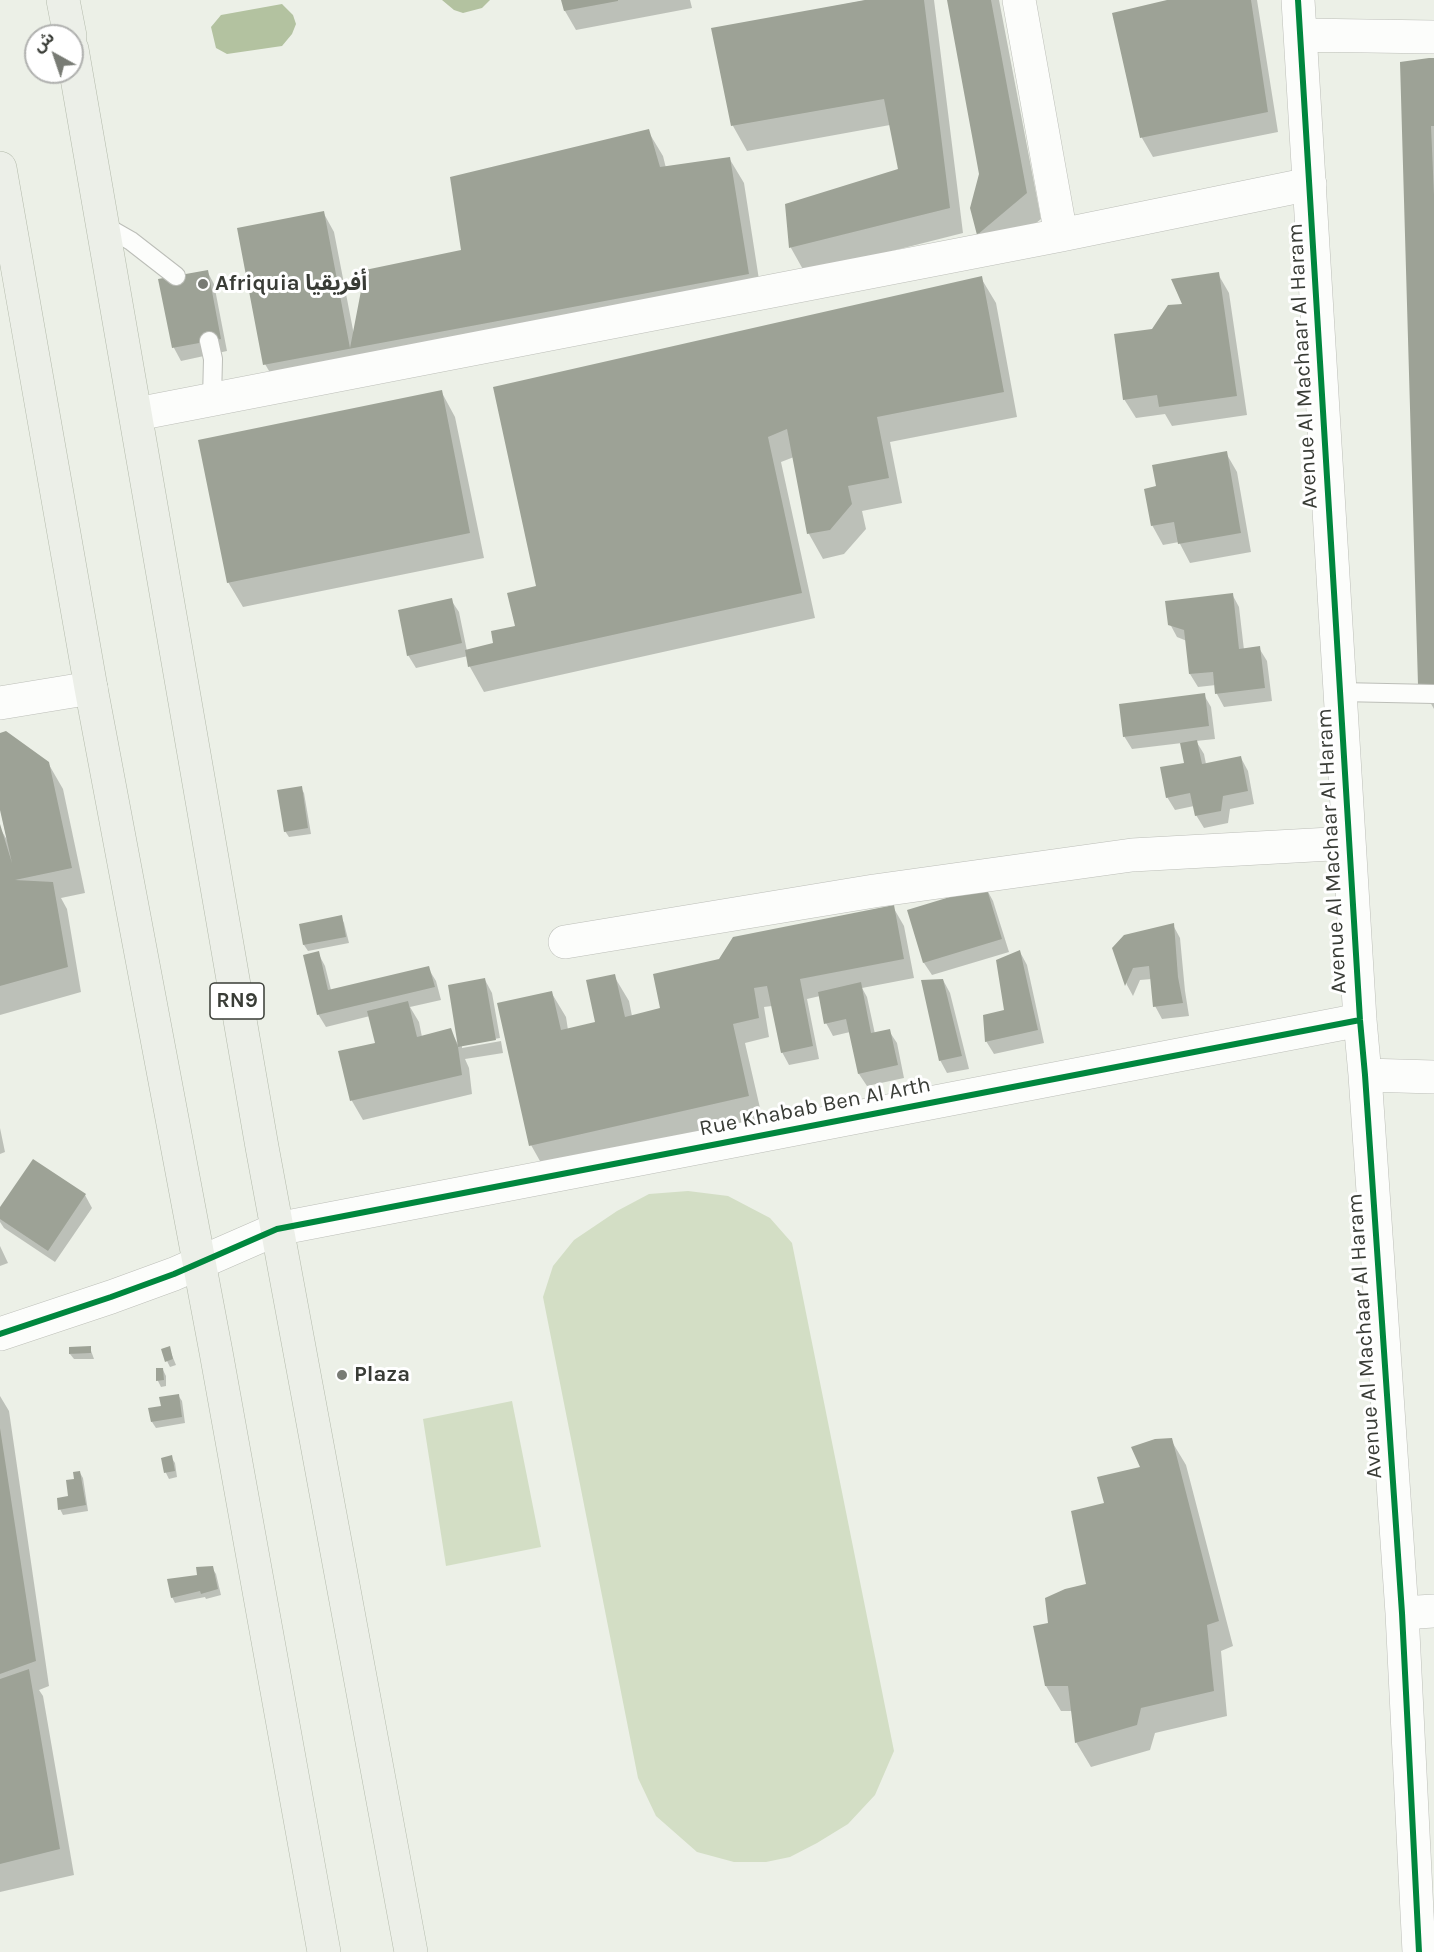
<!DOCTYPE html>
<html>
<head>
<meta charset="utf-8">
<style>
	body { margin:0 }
	#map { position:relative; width:1434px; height:1952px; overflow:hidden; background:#ecf0e7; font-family:Karla,"Noto Sans Arabic",sans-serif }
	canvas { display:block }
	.north { position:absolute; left:24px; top:24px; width:60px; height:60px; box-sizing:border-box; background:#fff; border:2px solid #b0b1af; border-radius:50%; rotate:320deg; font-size:16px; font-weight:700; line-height:24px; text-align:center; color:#393c36 }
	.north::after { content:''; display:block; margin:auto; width:21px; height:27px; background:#787b74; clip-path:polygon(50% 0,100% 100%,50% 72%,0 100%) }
</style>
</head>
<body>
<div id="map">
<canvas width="1434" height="1952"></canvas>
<div class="north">ش</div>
</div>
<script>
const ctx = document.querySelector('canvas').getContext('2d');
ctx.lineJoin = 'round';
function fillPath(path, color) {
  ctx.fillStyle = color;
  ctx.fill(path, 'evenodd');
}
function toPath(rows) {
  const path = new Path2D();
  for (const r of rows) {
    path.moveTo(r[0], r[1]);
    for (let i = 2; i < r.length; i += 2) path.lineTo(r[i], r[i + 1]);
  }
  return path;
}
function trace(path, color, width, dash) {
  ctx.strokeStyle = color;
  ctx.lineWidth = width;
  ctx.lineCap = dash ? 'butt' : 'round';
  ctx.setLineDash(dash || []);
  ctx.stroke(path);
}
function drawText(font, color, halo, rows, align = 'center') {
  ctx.font = font + ' Karla,"Noto Sans Arabic",sans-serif';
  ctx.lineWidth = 6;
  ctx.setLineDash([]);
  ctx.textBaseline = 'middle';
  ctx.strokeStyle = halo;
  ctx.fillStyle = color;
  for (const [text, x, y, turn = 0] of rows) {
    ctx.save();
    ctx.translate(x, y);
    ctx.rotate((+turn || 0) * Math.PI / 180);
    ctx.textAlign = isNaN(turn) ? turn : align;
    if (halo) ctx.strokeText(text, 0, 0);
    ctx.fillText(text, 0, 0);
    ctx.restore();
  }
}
fillPath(toPath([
	[688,1191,728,1196,770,1218,792,1243,894,1751,875,1795,848,1824,817,1843,790,1857,766,1862,734,1862,697,1852,656,1816,638,1778,543,1297,553,1266,574,1240,617,1211,649,1194],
	[512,1401,541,1547,446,1566,423,1419]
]), '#d3dec5');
fillPath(toPath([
	[442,0,490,0,482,8,463,13,454,10],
	[282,4,293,15,296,24,292,34,282,46,227,54,216,48,211,27,221,15]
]), '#b3c2a0');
fillPath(toPath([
	[563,0,690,0,692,8,576,30,565,11],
	[867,0,934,0,963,233,805,273,791,248,786,205,900,170,890,125,747,151,733,126,713,29],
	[949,0,999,0,1041,219,993,259,979,234,971,208,981,174],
	[1173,0,1257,0,1278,132,1153,157,1142,138,1114,14],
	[1434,59,1434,709,1420,684,1401,63],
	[648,131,663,156,666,168,729,158,744,183,762,299,276,383,265,364,323,212,334,232,354,335,463,251],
	[207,271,214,284,227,351,181,361,174,348,160,281],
	[1218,274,1229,293,1247,415,1172,426,1165,414,1136,418,1124,399,1153,330],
	[981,278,996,303,1017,417,890,442,902,503,862,511,866,529,844,554,823,559,809,534,794,457,781,462,815,618,484,692,470,667,468,656,416,668,408,655,451,600,459,612,467,651,495,644,517,627,538,587],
	[441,391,455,417,484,558,243,607,228,582],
	[1226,453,1237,472,1251,552,1190,563,1179,542,1163,545,1152,525,1157,488],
	[1232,594,1239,607,1244,650,1259,648,1267,661,1272,701,1224,707,1217,694,1216,685,1198,687,1190,674,1187,641,1177,637,1170,624],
	[1204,695,1211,707,1215,739,1196,741,1204,754,1206,764,1241,758,1248,771,1254,804,1230,809,1228,823,1204,828,1196,815,1194,806,1175,810,1167,797,1186,764,1182,743,1132,749,1124,736],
	[0,734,48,763,63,789,85,893,61,898,67,909,81,992,0,1015,0,828,7,840,0,807],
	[301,788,304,793,311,834,289,837,285,831],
	[986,888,993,901,1009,952,932,975,924,963,909,911],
	[893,907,904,926,914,978,862,988,867,997,875,1034,889,1031,897,1043,904,1078,867,1086,859,1074,850,1032,833,1036,826,1023,820,996,807,999,819,1059,789,1065,782,1052,772,1006,764,1007,769,1037,745,1043,763,1121,545,1170,531,1145,551,992,566,1017,568,1030,597,1023,614,976,629,1001,632,1016,662,1009,720,960],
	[341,917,344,923,349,943,308,951,304,945,301,925],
	[1173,925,1180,938,1185,991,1189,1016,1162,1019,1155,1006,1152,979,1140,980,1133,996,1127,985,1114,948],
	[1020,952,1027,965,1044,1043,994,1054,986,1041,1006,1011],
	[318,953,325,966,331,990,428,968,436,981,441,1000,410,1007,419,1022,422,1037,450,1030,459,1046,485,980,492,993,500,1038,462,1045,462,1048,501,1041,503,1053,465,1059,469,1068,472,1094,363,1120,352,1101,340,1052,376,1044,370,1016,326,1027,318,1014],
	[943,980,950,993,969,1069,947,1073,940,1060],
	[0,1128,5,1152,0,1154],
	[85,1195,92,1208,55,1262,4,1228,0,1222,0,1210],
	[0,1246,8,1263,0,1266],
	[90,1348,94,1359,74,1359,70,1354],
	[169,1348,176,1365,170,1367,167,1361],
	[157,1370,163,1370,166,1376,166,1386,161,1387,158,1381],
	[178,1395,182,1401,185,1423,156,1428,152,1422,163,1407],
	[0,1396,9,1411,49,1686,39,1690,43,1696,74,1875,0,1892],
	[1171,1440,1186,1465,1233,1646,1221,1651,1227,1716,1155,1733,1150,1750,1091,1767,1076,1742,1072,1711,1061,1711,1046,1686,1049,1625,1088,1585,1106,1504],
	[171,1457,175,1463,177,1477,169,1479,166,1473,163,1459],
	[80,1473,83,1478,88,1511,63,1515,60,1509,70,1497],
	[212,1568,216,1574,221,1595,206,1599,205,1597,175,1603,172,1597]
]), '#0003');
fillPath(toPath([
	[561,0,618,0,618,1,564,11],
	[865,0,924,0,950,208,789,248,785,204,898,169,884,99,731,126,711,28],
	[947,0,991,0,1027,193,977,235,970,208,979,174],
	[1167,0,1251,0,1268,112,1140,138,1112,13],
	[1429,58,1434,58,1434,126,1431,126,1434,195,1434,686,1418,685,1400,62],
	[649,129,660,167,730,157,749,274,263,365,237,228,324,211,350,348,365,270,461,250,450,177],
	[208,270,221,339,172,348,158,279],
	[1219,272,1237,396,1159,407,1157,395,1123,400,1114,334,1152,329,1168,305,1182,304,1171,279],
	[982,276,1004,392,877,417,889,478,848,486,852,504,830,530,807,534,787,429,768,437,802,593,468,667,465,650,493,643,491,631,515,626,507,593,536,586,493,387],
	[442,390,470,533,227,583,198,440],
	[1227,451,1241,533,1178,544,1174,522,1151,526,1144,489,1156,486,1152,465],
	[1233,593,1239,649,1260,646,1265,688,1215,694,1213,672,1189,674,1184,630,1168,625,1165,601],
	[452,598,462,643,407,656,398,610],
	[1205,693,1209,726,1123,737,1119,704],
	[6,731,49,762,72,868,15,880,53,882,68,967,0,986,0,824,12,863,0,810,0,733],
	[1197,740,1202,764,1241,756,1248,791,1223,796,1221,811,1195,816,1190,793,1166,798,1160,767,1184,763,1180,743],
	[302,786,308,828,284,832,277,790],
	[986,886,1002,939,923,963,907,910],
	[894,905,904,959,800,979,813,1046,781,1053,767,986,754,988,759,1018,733,1024,749,1096,529,1146,497,1003,552,991,561,1030,595,1022,586,980,615,974,625,1017,660,1008,653,974,719,959,733,937],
	[342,915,346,937,303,945,299,924],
	[1174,923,1178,977,1183,1003,1153,1007,1149,966,1133,968,1125,986,1112,948,1124,935],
	[1020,950,1038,1030,985,1042,983,1015,1004,1010,996,960],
	[319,951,328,990,429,966,435,987,317,1015,303,955],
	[485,978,496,1040,458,1047,462,1075,350,1101,338,1051,375,1043,367,1011,408,1001,417,1037,451,1028,458,1047,448,985],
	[943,979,962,1056,939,1061,921,980],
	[861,982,871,1033,890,1029,898,1065,858,1074,846,1019,824,1024,818,992],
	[33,1159,86,1194,48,1251,0,1219,0,1207],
	[91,1346,91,1353,69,1354,69,1347],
	[170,1346,173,1359,165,1362,161,1349],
	[156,1368,163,1368,164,1380,156,1381],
	[179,1394,182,1417,151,1422,148,1408,161,1406,159,1397],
	[0,1428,36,1661,0,1674],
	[1172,1438,1219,1621,1207,1625,1214,1691,1141,1708,1137,1725,1075,1743,1068,1686,1045,1686,1033,1626,1048,1623,1045,1598,1065,1589,1086,1584,1071,1511,1104,1503,1097,1477,1140,1467,1131,1447,1155,1439],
	[172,1455,175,1471,164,1473,161,1458],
	[80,1471,86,1505,58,1510,57,1498,68,1496,66,1480,74,1479,73,1472],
	[213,1566,218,1589,201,1594,200,1591,171,1598,167,1579,197,1575,196,1567],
	[29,1669,60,1849,0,1864,0,1679]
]), '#9da296');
const lane = toPath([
	[103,225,131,241,176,276],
	[209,341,213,359,212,399],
	[1340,692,1434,694]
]);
const street = toPath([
	[1019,0,1061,235],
	[1298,0,1360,1020,1365,1075,1402,1613,1419,1952],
	[1301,35,1434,37],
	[137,414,1061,235,1310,184],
	[0,703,91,688],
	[565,942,874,891,1132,855,1349,843],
	[1365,1075,1434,1077],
	[0,1334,111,1297,174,1274,277,1229,1360,1020],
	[1402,1613,1434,1611]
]);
const primary = toPath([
	[63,0,70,36],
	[72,49,262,1147,411,1952],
	[0,168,91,688,216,1352,324,1952]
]);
trace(lane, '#bcbeb8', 20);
trace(street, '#bcbeb8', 34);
trace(primary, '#b4bbac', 34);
trace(lane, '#fcfdfb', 18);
trace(street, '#fcfdfb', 33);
trace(primary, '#ecefe8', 33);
trace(toPath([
	[1298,0,1360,1020,1365,1075,1402,1613,1419,1952],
	[0,1334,111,1297,174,1274,277,1229,1360,1020]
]), '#00873e', 6);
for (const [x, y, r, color] of [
	[203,284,6,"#787b74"],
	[342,1375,6,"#787b74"]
]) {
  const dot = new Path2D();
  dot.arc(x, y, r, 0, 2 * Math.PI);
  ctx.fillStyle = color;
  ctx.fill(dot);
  trace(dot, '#fff', 2);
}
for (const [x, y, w] of [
	[237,1001,54]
]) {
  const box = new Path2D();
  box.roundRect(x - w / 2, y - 18, w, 36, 4.5);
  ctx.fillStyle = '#fff';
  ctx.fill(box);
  trace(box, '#393c36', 1.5);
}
drawText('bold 21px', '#393c36', null, [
	["RN9",237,1001]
]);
drawText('bold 22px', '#393c36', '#fff', [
	["Afriquia أفريقيا",215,284],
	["Plaza",354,1375]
], 'left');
drawText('22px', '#393c36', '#fff', [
	["Avenue Al Machaar Al Haram",1303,366,-93],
	["Avenue Al Machaar Al Haram",1332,851,-93],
	["Rue Khabab Ben Al Arth",815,1107,-11],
	["Avenue Al Machaar Al Haram",1365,1336,-94]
]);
</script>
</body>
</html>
